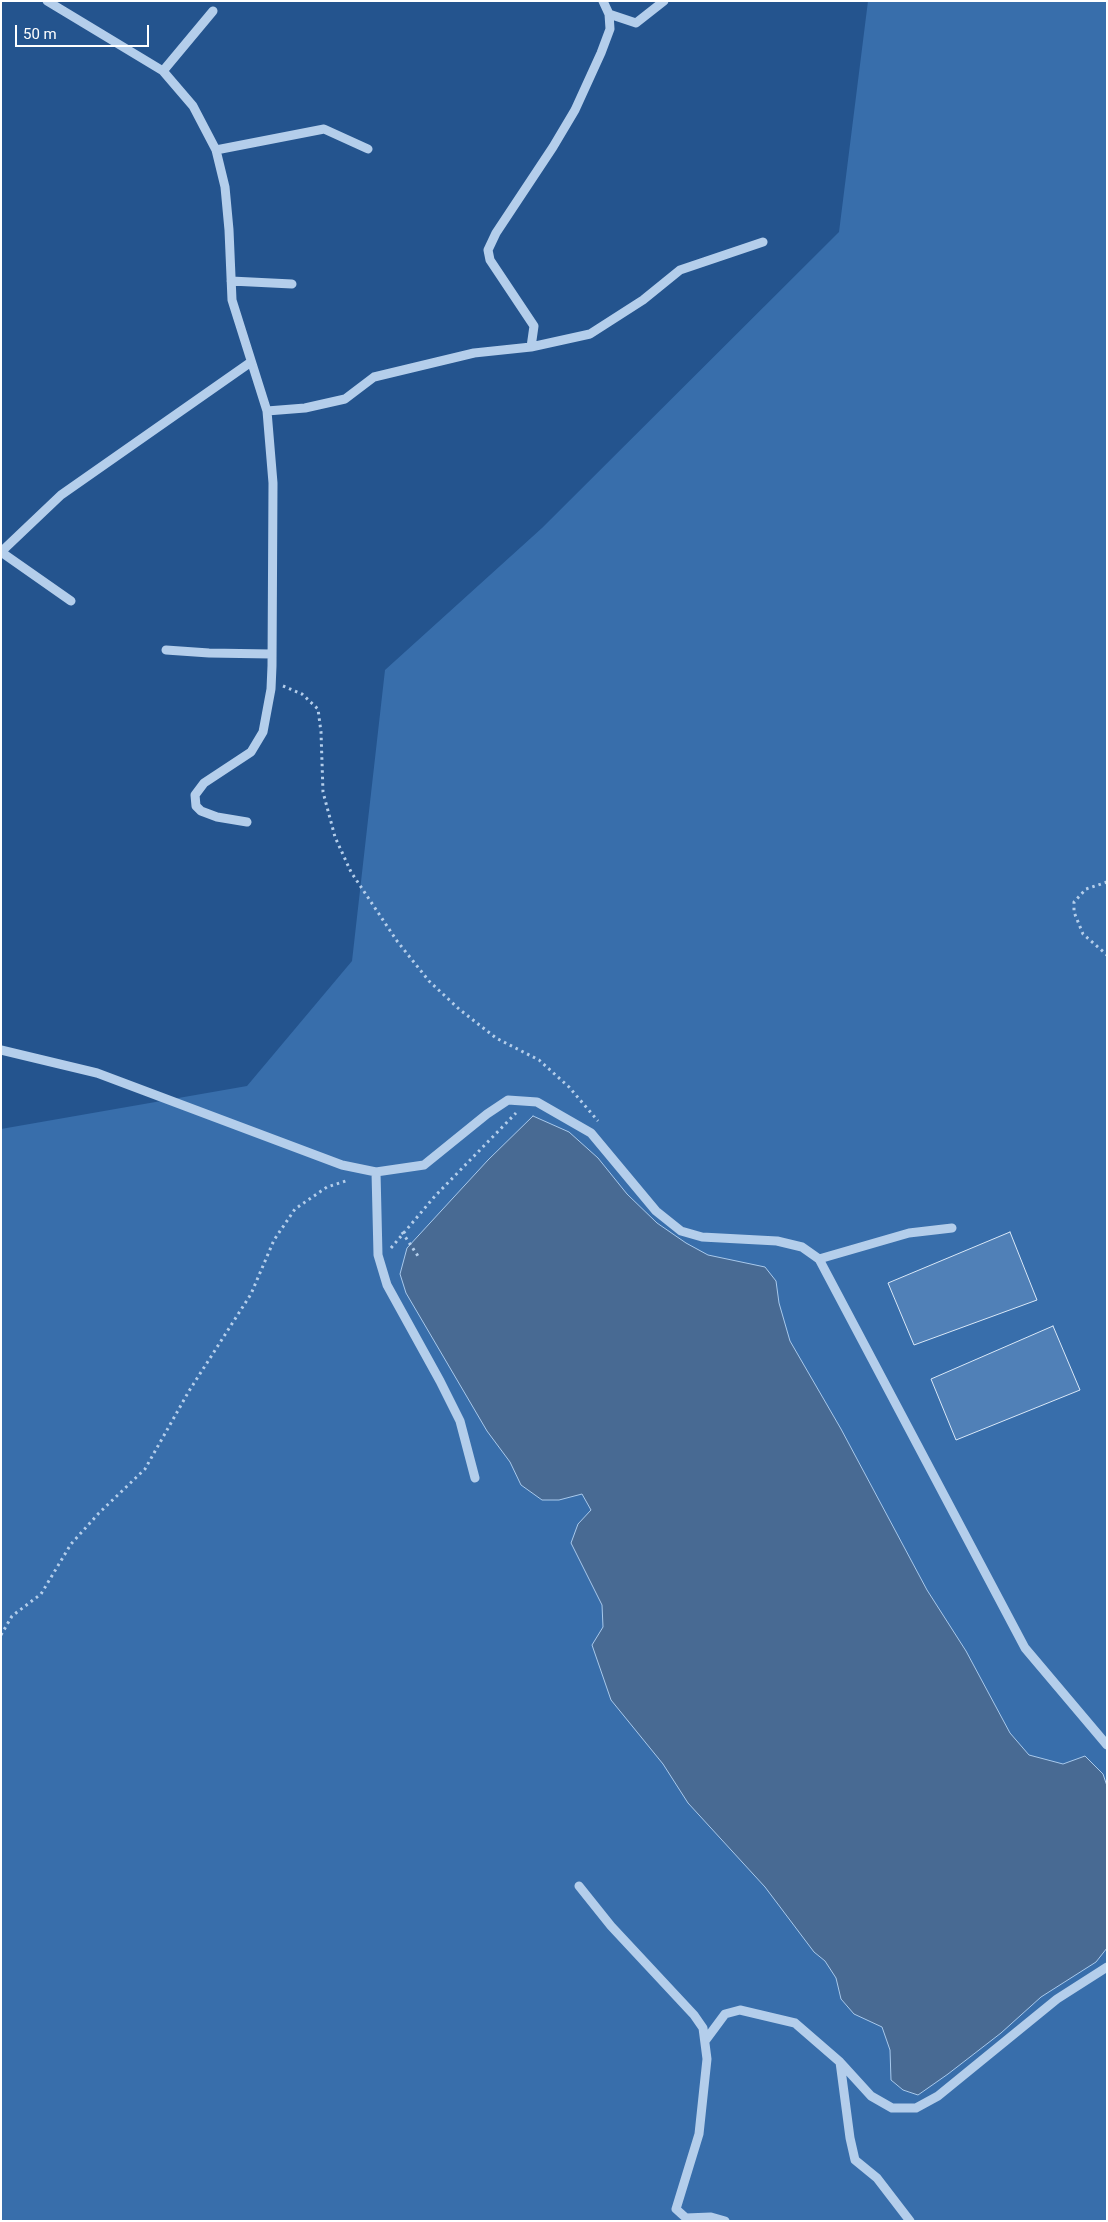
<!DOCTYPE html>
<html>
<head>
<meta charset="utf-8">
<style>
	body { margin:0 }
	#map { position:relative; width:1108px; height:2222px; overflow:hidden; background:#24548e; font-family:Roboto,sans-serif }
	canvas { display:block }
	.frame { position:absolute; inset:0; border:2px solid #fff; pointer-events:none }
	.scale { position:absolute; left:15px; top:25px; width:134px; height:22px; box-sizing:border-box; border:2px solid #fff; border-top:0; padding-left:6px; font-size:15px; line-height:18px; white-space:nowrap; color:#fff; -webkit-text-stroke:4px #24548e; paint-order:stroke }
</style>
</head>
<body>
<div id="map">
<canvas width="1108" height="2222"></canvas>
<div class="frame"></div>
<div class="scale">50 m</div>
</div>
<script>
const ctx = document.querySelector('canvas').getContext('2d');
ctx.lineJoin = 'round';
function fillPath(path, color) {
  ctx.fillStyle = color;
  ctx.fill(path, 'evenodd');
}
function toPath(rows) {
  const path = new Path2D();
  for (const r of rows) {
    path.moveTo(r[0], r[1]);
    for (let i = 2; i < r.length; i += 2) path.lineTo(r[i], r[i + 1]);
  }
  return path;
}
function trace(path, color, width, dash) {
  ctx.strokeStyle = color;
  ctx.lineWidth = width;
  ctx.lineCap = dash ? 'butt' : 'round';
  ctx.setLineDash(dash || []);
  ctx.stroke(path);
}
fillPath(toPath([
	[868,1,1107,1,1107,2221,1,2221,1,1129,247,1086,352,961,385,670,542,528,839,232]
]), '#386eab');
const water = toPath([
	[533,1116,569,1132,598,1158,627,1194,657,1223,686,1243,708,1255,765,1267,776,1281,779,1303,790,1341,841,1429,927,1590,966,1651,1010,1733,1029,1755,1063,1764,1085,1756,1103,1774,1107,1786,1107,1948,1096,1962,1041,1997,1001,2033,948,2074,918,2095,903,2090,891,2080,890,2050,882,2027,854,2014,841,1999,836,1978,825,1961,814,1952,765,1887,688,1803,663,1764,611,1700,592,1645,603,1627,602,1605,571,1543,578,1524,591,1510,582,1494,559,1500,542,1500,521,1485,510,1462,487,1431,406,1293,400,1274,407,1248,488,1160,533,1116]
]);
fillPath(water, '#486a93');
trace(water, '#a8c9ec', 1);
const building = toPath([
	[1010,1232,1037,1300,914,1345,888,1283,1010,1232],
	[1053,1326,1080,1390,956,1440,931,1379,1053,1326]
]);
fillPath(building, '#5080b7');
trace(building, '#d9e8f8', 1);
trace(toPath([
	[283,686,302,694,318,709,321,732,323,792,335,837,351,872,397,941,429,981,459,1009,496,1038,539,1060,569,1087,598,1121],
	[1107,882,1086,889,1074,902,1074,912,1083,934,1107,955],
	[402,1232,418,1256],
	[391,1248,435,1196,516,1113],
	[1,1635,12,1616,41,1594,71,1544,99,1513,145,1469,189,1391,251,1294,274,1240,295,1209,327,1187,349,1180]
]), '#b4ceeb', 3, [2.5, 4]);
trace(toPath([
	[47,1,163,71,193,106,216,150,225,187,229,230,232,300,267,411,273,483,272,666,271,689,263,732,251,752,204,783,195,795,196,806,201,811,217,817,247,822],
	[609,14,636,23,664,1],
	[163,71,213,11],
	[216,150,324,129,368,149],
	[231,281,292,284],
	[531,347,590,334,643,300,680,270,763,242],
	[267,411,305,408,345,399,374,377,474,353,531,347,534,326,490,260,488,250,496,233,553,147,575,110,601,53,610,29,609,14,603,1],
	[1,552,61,495,251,362],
	[1,552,71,601],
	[166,650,209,653,271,654],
	[1,1050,97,1073,342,1165,376,1172,424,1165,487,1114,508,1100,537,1102,591,1133,656,1211,681,1231,702,1237,777,1241,802,1247,819,1259,909,1233,952,1228],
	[376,1172,378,1255,387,1285,440,1381,460,1421,475,1478],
	[819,1259,1025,1648,1107,1745],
	[579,1886,611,1926,694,2015,703,2028,707,2059,699,2134,676,2209,686,2218,711,2217,725,2221],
	[705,2041,725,2014,740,2010,795,2023,840,2062,871,2096,892,2108,916,2108,938,2096,1057,1999,1107,1967],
	[840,2062,850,2138,855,2160,877,2178,910,2221]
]), '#b4ceeb', 9);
</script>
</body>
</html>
